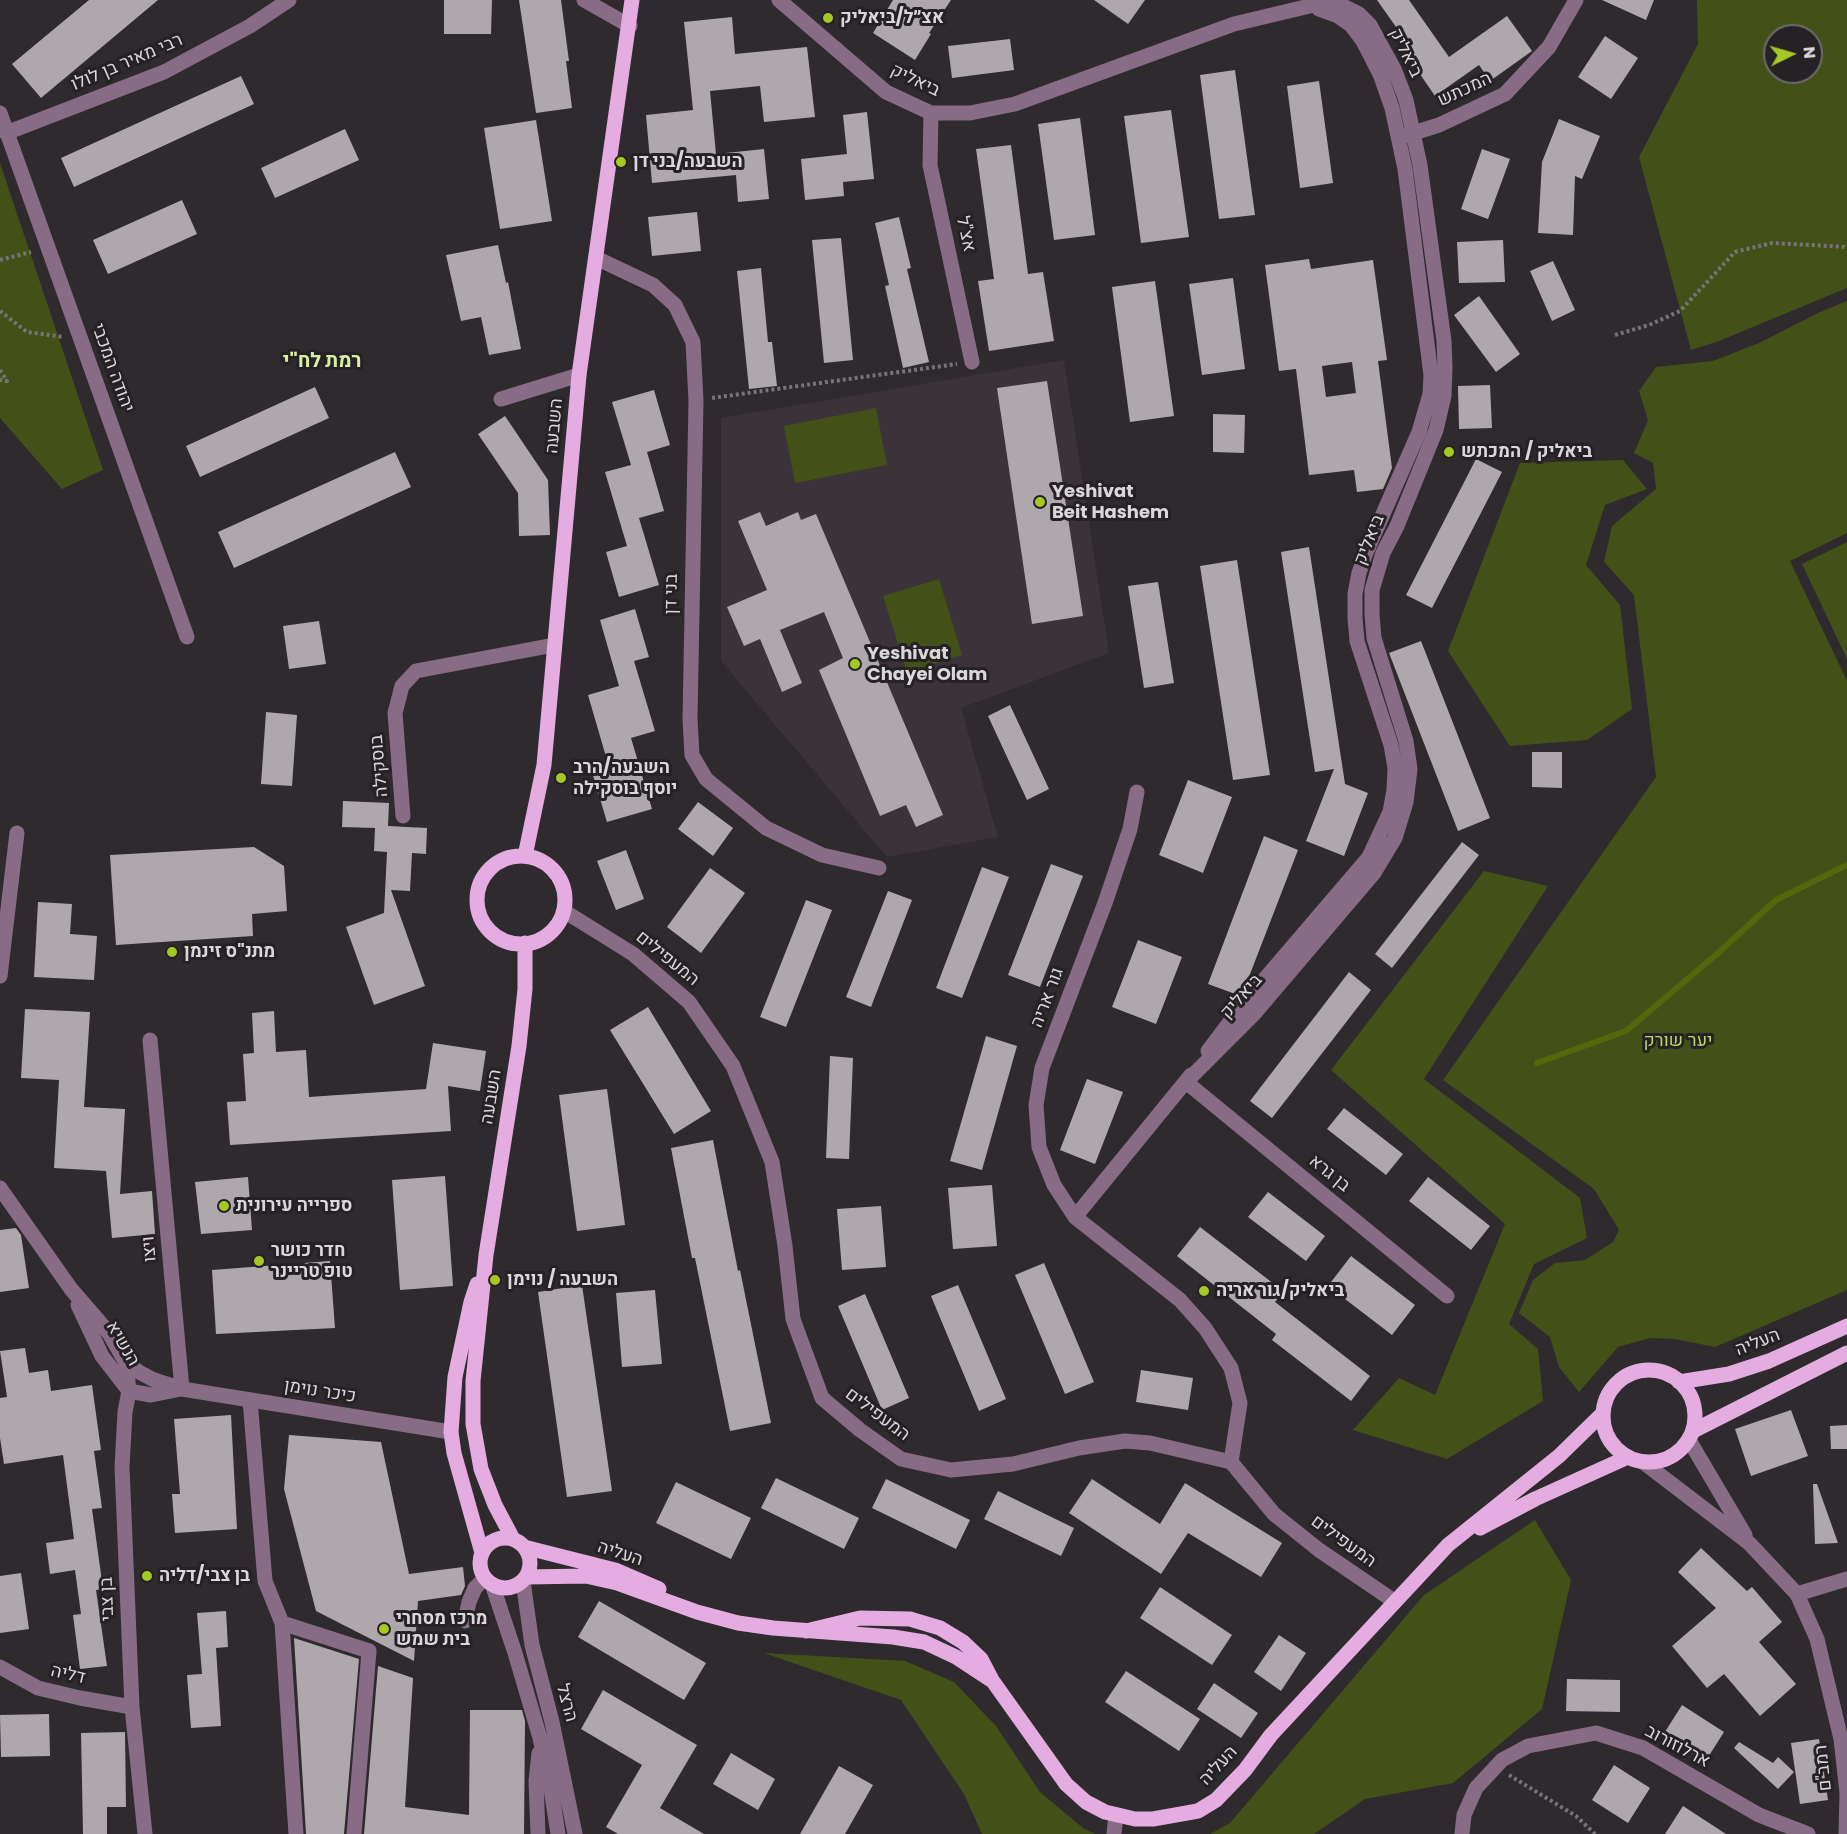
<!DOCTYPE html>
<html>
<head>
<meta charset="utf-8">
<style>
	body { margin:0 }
	#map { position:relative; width:1847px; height:1834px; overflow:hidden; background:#2f2a2e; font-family:Poppins,sans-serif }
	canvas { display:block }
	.north { position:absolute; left:1763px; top:24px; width:60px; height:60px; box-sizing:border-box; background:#252125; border:2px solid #6d6a6d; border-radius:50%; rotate:85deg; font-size:16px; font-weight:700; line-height:24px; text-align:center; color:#dad7da }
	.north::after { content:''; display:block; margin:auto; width:21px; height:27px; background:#a5c823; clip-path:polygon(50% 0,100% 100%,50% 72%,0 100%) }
</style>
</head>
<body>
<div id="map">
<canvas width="1847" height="1834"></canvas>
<div class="north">N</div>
</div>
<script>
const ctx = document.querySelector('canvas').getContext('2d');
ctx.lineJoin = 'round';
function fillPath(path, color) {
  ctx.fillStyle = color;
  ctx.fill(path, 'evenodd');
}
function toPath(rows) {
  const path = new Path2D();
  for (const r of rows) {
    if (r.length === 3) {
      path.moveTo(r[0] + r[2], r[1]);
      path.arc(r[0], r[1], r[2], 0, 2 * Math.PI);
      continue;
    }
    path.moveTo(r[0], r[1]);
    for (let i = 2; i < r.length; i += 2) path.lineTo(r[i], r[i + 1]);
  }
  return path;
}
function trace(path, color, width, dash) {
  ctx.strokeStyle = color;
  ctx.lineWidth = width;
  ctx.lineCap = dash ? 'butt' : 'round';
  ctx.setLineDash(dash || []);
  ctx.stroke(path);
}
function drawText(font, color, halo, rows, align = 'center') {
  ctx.font = font + ' Poppins,Heebo,sans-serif';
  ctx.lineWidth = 6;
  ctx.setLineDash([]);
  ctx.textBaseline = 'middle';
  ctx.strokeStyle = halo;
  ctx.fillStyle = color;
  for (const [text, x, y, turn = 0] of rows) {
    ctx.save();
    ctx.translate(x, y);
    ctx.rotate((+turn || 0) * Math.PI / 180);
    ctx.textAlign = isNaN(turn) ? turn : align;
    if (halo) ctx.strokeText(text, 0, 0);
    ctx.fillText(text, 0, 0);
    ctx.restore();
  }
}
fillPath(toPath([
	[1064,360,1109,653,961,708,998,837,887,857,721,661,721,418]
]), '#3b323a');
fillPath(toPath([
	[1697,0,1847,0,1847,288,1719,341,1691,350,1639,157,1698,44],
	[1775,36,1811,36,1811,72,1775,72],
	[0,163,103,470,62,489,0,418],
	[1847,301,1847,533,1790,561,1847,681,1847,1290,1715,1347,1675,1339,1650,1338,1618,1347,1579,1392,1559,1367,1550,1337,1519,1313,1533,1280,1555,1263,1585,1260,1613,1242,1619,1230,1594,1189,1443,1080,1656,777,1634,595,1604,562,1612,526,1656,489,1653,463,1634,453,1648,420,1639,391,1656,367,1713,361,1759,343,1820,312],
	[876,408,887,465,795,483,784,426],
	[1623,460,1647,489,1605,505,1586,565,1620,605,1632,709,1587,740,1510,746,1448,651,1520,463],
	[1847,542,1847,659,1802,564],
	[939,579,962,655,907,673,883,596],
	[1484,871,1548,886,1424,1079,1580,1198,1587,1238,1534,1264,1509,1324,1538,1349,1543,1401,1447,1459,1353,1430,1399,1378,1435,1395,1505,1224,1331,1070],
	[1535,1520,1571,1580,1542,1709,1453,1783,1365,1799,1314,1834,1210,1834,1230,1823,1424,1595],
	[764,1653,905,1661,954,1682,996,1726,1040,1792,1083,1828,1095,1834,982,1834,964,1794,901,1700]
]), '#435119');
trace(toPath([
	[1537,1063,1626,1031,1717,954,1776,900,1847,865]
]), '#54680b', 6);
fillPath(toPath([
	[89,0,158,0,41,98,12,64],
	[444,0,492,0,491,34,444,34],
	[519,0,561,0,569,61,566,61,572,108,536,113],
	[893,0,951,0,929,33,931,34,915,60,873,33],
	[1094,0,1145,0,1128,24],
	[1377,0,1409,0,1449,57,1507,16,1532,51,1490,81,1479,65,1435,96,1402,48,1408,44],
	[1602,0,1654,0,1646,20],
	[732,17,735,54,807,47,815,117,764,122,760,86,710,91,716,154,764,149,769,199,738,202,736,175,652,183,646,115,693,110,684,22],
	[1605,36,1638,58,1611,99,1578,77],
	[1010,39,1014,70,952,78,948,46],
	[1235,70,1255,215,1219,219,1200,75],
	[241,76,254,104,74,187,61,158],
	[1319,81,1333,183,1300,188,1287,86],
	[1171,110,1189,237,1141,243,1124,116],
	[867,112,874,179,843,182,844,196,805,200,801,159,847,154,843,115],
	[1080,118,1095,235,1054,240,1038,124],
	[1559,119,1600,136,1582,179,1575,176,1573,235,1538,233,1542,162],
	[536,120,552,221,500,229,484,128],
	[345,129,359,160,275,198,261,168],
	[1011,145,1028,274,1043,272,1054,341,989,351,978,281,994,279,976,149],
	[1482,149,1510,159,1488,219,1461,209],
	[182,200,197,234,108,274,93,240],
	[697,212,701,251,652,256,648,217],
	[899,217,911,268,907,269,929,362,903,368,885,286,889,285,875,223],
	[841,238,853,360,824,363,812,240],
	[1503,240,1505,282,1459,283,1457,242],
	[498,245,506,283,508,282,521,349,489,355,481,317,461,321,446,255],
	[1309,259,1311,269,1373,260,1387,360,1378,361,1392,468,1383,489,1357,492,1354,470,1309,475,1296,369,1279,371,1265,265],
	[1352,362,1356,393,1326,397,1322,366],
	[1553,261,1575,310,1552,321,1530,271],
	[761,268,768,342,772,342,777,386,749,389,737,271],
	[1233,278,1245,369,1202,375,1189,284],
	[1155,281,1174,416,1130,422,1112,287],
	[1479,296,1520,354,1496,372,1454,315],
	[1047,381,1083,616,1032,624,997,388],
	[1490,385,1492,428,1459,429,1458,386],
	[315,387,329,418,200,477,186,446],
	[654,390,670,445,647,452,664,511,639,518,659,585,619,597,606,552,627,546,605,472,631,465,612,402],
	[1213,414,1245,415,1244,453,1213,452],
	[505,416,548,480,550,535,519,536,518,493,478,434],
	[395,452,411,487,234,568,218,532],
	[1476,459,1502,472,1432,608,1406,595],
	[760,512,766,526,798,512,801,520,816,514,943,815,916,827,906,805,880,816,819,670,843,658,824,612,780,630,802,683,782,692,760,639,744,646,727,607,767,590,738,521],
	[1309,547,1345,784,1368,793,1344,856,1306,841,1334,769,1315,772,1281,552],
	[1237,560,1270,775,1233,780,1200,566],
	[1158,582,1174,683,1144,688,1128,586],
	[635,609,649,657,634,661,655,731,631,738,652,809,607,822,592,772,609,767,588,695,619,686,600,620],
	[319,621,326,664,289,669,283,626],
	[1421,641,1490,818,1458,831,1389,653],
	[1010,705,1049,789,1027,800,988,716],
	[266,712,297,715,292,786,261,784],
	[1532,752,1562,752,1562,788,1532,787],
	[1188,780,1232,797,1203,873,1159,855],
	[343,801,389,803,388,826,427,828,426,854,412,853,410,891,391,890,425,986,374,1005,346,927,384,913,387,852,374,851,375,828,342,827],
	[698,802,733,828,713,856,678,829],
	[1264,836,1298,850,1245,987,1238,995,1208,984],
	[1462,842,1479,855,1392,968,1375,954],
	[254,847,284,866,287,911,252,914,253,936,116,945,110,855],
	[626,850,644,899,616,910,597,861],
	[1051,864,1083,876,1040,987,1008,975],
	[982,867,1009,877,962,998,936,988],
	[710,868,745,893,701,953,667,927],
	[888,891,912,900,871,1007,846,997],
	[806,900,832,910,786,1027,760,1017],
	[38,902,72,904,70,934,97,936,94,980,34,977],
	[1138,940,1182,957,1156,1024,1112,1007],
	[1349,972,1371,990,1272,1118,1250,1101],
	[648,1007,711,1111,674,1134,610,1030],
	[25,1009,90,1012,84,1107,125,1109,120,1194,152,1191,155,1234,112,1238,106,1171,54,1168,59,1080,21,1078],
	[274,1011,276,1052,306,1050,309,1097,426,1089,433,1043,486,1051,480,1091,448,1086,451,1131,230,1145,227,1102,246,1101,243,1054,254,1053,252,1013],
	[986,1036,1017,1046,982,1170,950,1161],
	[830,1056,853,1058,849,1159,826,1158],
	[1087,1079,1123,1092,1095,1164,1060,1150],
	[607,1089,625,1225,577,1231,559,1095],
	[1344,1108,1403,1154,1386,1175,1327,1129],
	[713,1140,738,1271,740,1270,771,1423,730,1431,695,1258,692,1258,671,1148],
	[445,1176,453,1286,400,1290,392,1180],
	[248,1177,252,1230,201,1234,195,1182],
	[1428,1177,1490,1226,1471,1250,1409,1201],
	[992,1185,997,1246,953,1249,948,1188],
	[1268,1192,1325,1236,1306,1261,1248,1217],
	[881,1206,886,1267,842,1270,837,1209],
	[1200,1227,1283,1291,1275,1302,1370,1376,1351,1401,1272,1340,1276,1334,1177,1256],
	[16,1228,21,1235,29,1288,0,1292,0,1230],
	[1351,1256,1415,1305,1392,1335,1328,1286],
	[330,1261,335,1328,216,1334,212,1270],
	[1044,1263,1094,1382,1065,1394,1015,1275],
	[582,1285,612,1491,567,1497,538,1292],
	[958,1285,1006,1399,979,1411,931,1296],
	[655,1290,662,1364,622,1367,616,1293],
	[865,1294,909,1398,882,1410,838,1306],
	[25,1348,29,1373,48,1370,51,1391,92,1385,101,1450,94,1451,102,1508,92,1509,103,1589,96,1590,107,1666,80,1669,73,1615,81,1614,75,1570,50,1574,46,1543,74,1539,63,1455,4,1464,0,1438,0,1398,7,1397,0,1351],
	[1141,1370,1193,1378,1188,1410,1136,1402],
	[1791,1410,1808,1456,1751,1476,1735,1429],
	[231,1415,237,1529,175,1533,172,1494,180,1494,174,1419],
	[1847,1425,1847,1449,1831,1449,1830,1426],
	[289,1435,381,1442,409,1574,463,1567,465,1586,461,1595,418,1601,414,1661,316,1611,284,1489],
	[776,1478,859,1518,844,1549,761,1508],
	[886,1479,970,1520,956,1549,872,1508],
	[1092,1479,1160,1524,1185,1483,1282,1543,1261,1577,1188,1533,1161,1574,1069,1513],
	[676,1482,751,1518,731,1559,656,1523],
	[1813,1484,1817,1484,1838,1543,1815,1544],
	[998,1491,1074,1528,1061,1556,984,1519],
	[1701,1548,1747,1591,1752,1587,1782,1622,1759,1642,1796,1684,1760,1716,1724,1674,1707,1688,1672,1646,1716,1608,1678,1572],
	[21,1573,29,1629,0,1633,0,1576],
	[1160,1587,1232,1635,1212,1665,1140,1618],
	[599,1601,706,1663,684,1700,578,1637],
	[226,1611,228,1647,216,1648,221,1726,191,1728,187,1675,202,1674,197,1613],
	[1279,1635,1306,1653,1281,1691,1254,1672],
	[294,1638,359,1659,344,1834,306,1834],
	[378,1666,413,1678,405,1807,469,1815,470,1710,522,1710,525,1721,524,1834,364,1834],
	[1126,1671,1200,1719,1179,1751,1105,1702],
	[1567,1679,1620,1680,1620,1712,1566,1711],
	[1214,1683,1258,1713,1241,1738,1197,1709],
	[603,1690,697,1745,660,1808,704,1834,618,1834,606,1827,642,1765,581,1729],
	[1682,1705,1724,1732,1705,1762,1663,1735],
	[49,1714,50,1756,1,1757,0,1715],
	[125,1732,126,1807,107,1807,107,1834,83,1834,81,1733],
	[1819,1739,1828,1800,1800,1804,1791,1743],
	[1739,1742,1773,1763,1778,1757,1794,1772,1778,1789,1734,1748],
	[731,1753,775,1779,758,1810,713,1784],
	[1614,1765,1650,1788,1628,1823,1592,1800],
	[839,1766,873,1785,845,1834,800,1834],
	[1683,1806,1726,1834,1665,1834]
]), '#aea8ad');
trace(toPath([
	[0,260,31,252],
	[0,311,27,332,64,337],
	[1615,335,1649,325,1680,311,1735,252,1772,243,1847,247],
	[0,370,7,381,0,380],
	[712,398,957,364],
	[1509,1775,1576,1816,1595,1834]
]), '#777376', 4, [3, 3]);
trace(toPath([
	[584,0,630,26],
	[779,0,886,92,931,113,970,113,1015,104,1234,24,1314,5,1331,4,1345,7,1359,14,1370,25,1394,69,1406,100,1420,165,1444,341,1445,367,1444,396,1436,430,1397,526,1383,553,1372,590,1372,614,1374,638,1406,741,1410,769,1406,802,1395,838,1374,873,1254,1014,1186,1082],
	[0,113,187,637],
	[931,113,930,165,972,362],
	[6,133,164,72,250,26,289,0],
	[1404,136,1439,125,1505,94,1549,47,1576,0],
	[596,258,653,285,675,305,693,342,696,401,690,719,692,755,706,779,766,828,822,855,879,868],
	[501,399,579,375],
	[1137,792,1130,829,1105,903,1042,1068,1036,1105,1039,1147,1054,1185,1075,1217,1180,1300,1205,1328,1231,1368,1240,1403,1231,1462],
	[403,816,395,713,402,686,416,671,554,645],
	[564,911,633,954,689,1002,733,1066,772,1162,785,1246,793,1319,822,1398,860,1430,901,1459,951,1470,1013,1464,1079,1448,1125,1441,1150,1443,1231,1462,1274,1514,1319,1550,1394,1601],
	[0,976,17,833],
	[150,1040,182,1389],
	[1208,1051,1245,1002,1369,857,1390,812,1394,790,1395,768,1391,745,1357,641,1355,618,1355,594,1359,573,1365,555,1419,432,1430,394,1431,375,1405,169,1392,108,1380,74,1363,41,1351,25,1338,16,1319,9],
	[1186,1082,1447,1296],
	[0,1188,71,1289,109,1333,126,1363,139,1372,154,1380,182,1389,451,1432],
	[1075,1217,1191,1075],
	[78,1305,102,1356,129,1391,151,1395,181,1389],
	[126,1363,129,1391,125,1412,122,1467,132,1707,145,1834],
	[250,1400,265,1581,282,1623,296,1834],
	[1689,1440,1745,1535],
	[1643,1462,1749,1543,1797,1594,1817,1639,1841,1739,1847,1793,1846,1834],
	[523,1581,532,1645,552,1722,575,1834],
	[492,1584,515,1653,540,1738,550,1782,558,1834],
	[1797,1594,1847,1579],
	[465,1621,469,1602,475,1588,485,1578],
	[282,1623,369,1651,354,1834],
	[0,1667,38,1688,80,1698,132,1707],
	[538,1834,536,1781,539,1753],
	[1114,1834,1116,1815],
	[1462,1834,1464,1815,1476,1788,1502,1760,1528,1746,1596,1733,1643,1748,1759,1815,1808,1834]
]), '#886c86', 15);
trace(toPath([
	[525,856,544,765,579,375,632,0],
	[521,900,44],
	[477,1284,471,1302,455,1377,451,1432,454,1453,482,1553],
	[1649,1416,46],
	[1679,1382,1729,1374,1769,1361,1847,1326],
	[1693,1431,1847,1353],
	[1480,1528,1535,1499,1628,1457],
	[505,1563,25],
	[513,1539,495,1505,481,1469,473,1424,473,1381,486,1255,519,1046,525,989,525,943],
	[524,1547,615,1570,659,1589],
	[526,1577,586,1576,617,1583,697,1612,738,1623,773,1628,893,1637,924,1642,956,1657,991,1680],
	[806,1631,860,1618,910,1619,940,1628,963,1642,981,1659,992,1680,1066,1784,1086,1802,1105,1812,1135,1819,1153,1819,1198,1811,1216,1800,1245,1770,1271,1735,1448,1545,1559,1456,1603,1413]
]), '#e5ace1', 15);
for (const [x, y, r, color] of [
	[828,18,6,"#a5c823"],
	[621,162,6,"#a5c823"],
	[1449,452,6,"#a5c823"],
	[1040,502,6,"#a5c823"],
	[855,664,6,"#a5c823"],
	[561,778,6,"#a5c823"],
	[172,952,6,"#a5c823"],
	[224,1206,6,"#a5c823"],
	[259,1261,6,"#a5c823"],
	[495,1280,6,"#a5c823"],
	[1204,1291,6,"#a5c823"],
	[147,1576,6,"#a5c823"],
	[384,1629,6,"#a5c823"]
]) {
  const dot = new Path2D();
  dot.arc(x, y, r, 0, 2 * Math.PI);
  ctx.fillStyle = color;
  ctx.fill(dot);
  trace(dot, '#252125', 2);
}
drawText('bold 18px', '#dad7da', '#252125', [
	["אצ״ל/ביאליק",840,18],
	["השבעה/בני דן",633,162],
	["ביאליק / המכתש",1461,452],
	["Yeshivat",1052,492],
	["Beit Hashem",1052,513],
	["Yeshivat",867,654],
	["Chayei Olam",867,675],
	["השבעה/הרב",573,768],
	["יוסף בוסקילה",573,789],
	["מתנ\"ס זינמן",184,952],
	["ספרייה עירונית",236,1206],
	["חדר כושר",271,1251],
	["טופ טריינר",271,1272],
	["השבעה / נוימן",507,1280],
	["ביאליק/גור אריה",1216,1291],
	["בן צבי/דליה",159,1576],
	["מרכז מסחרי",396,1619],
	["בית שמש",396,1640]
], 'left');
drawText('18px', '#dad7da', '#252125', [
	["ביאליק",1405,53,64],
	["רבי מאיר בן לולו",127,63,-23],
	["ביאליק",915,81,26],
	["המכתש",1465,90,-25],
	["אצ\"ל",965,234,78],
	["יהודה המכבי",112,368,70],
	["השבעה",555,426,-85],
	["ביאליק",1370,540,-68],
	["בני דן",672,594,-89],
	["בוסקילה",380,766,-95],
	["המעפילים",667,959,39],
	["ביאליק",1242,997,-48],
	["גור אריה",1048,998,-69],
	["השבעה",492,1097,-81],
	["בן גרא",1329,1174,39],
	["ויצו",150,1249,-95],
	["העליה",1758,1343,-21],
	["הנשיא",122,1344,60],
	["כיכר נוימן",320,1392,9],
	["המעפילים",877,1415,37],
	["המעפילים",1343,1542,36],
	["העליה",620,1554,18],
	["בן צבי",108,1599,-92],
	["דליה",68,1675,13],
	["הרצל",566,1703,75],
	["ארלוזורוב",1677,1747,28],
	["העליה",1219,1766,-47],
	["רמב\"ם",1824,1768,-96]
]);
drawText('18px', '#b8d666', '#252125', [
	["יער שורק",1678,1041]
]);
drawText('bold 20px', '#d7eea3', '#252125', [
	["רמת לח\"י",322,362]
]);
</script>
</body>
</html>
